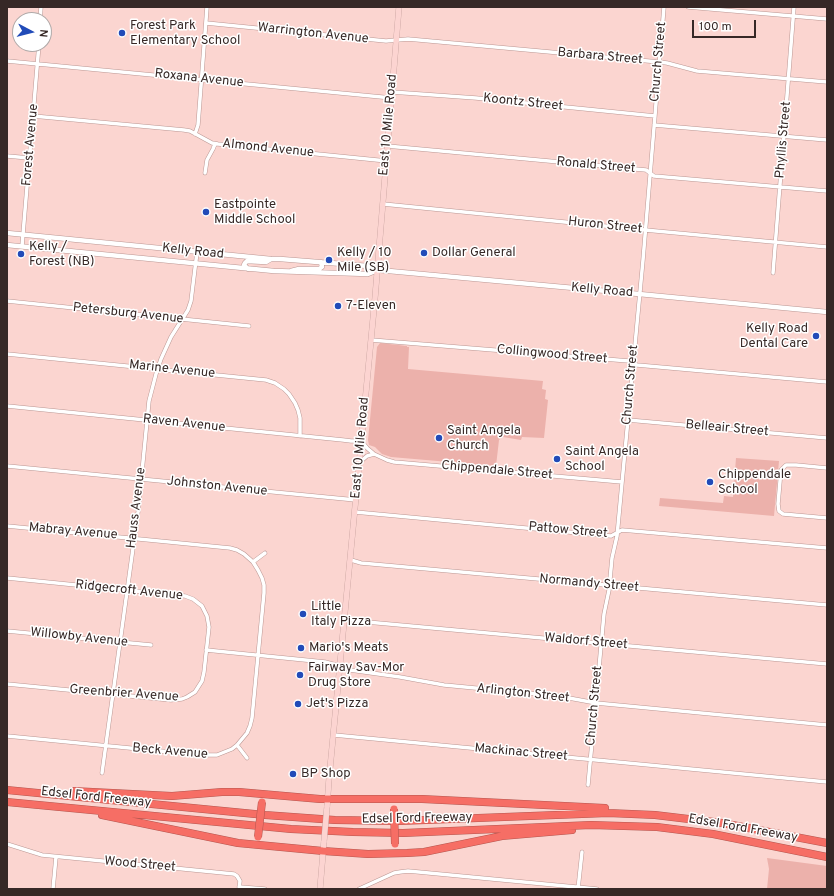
<!DOCTYPE html>
<html>
<head>
<meta charset="utf-8">
<style>
	body { margin:0 }
	#map { position:relative; width:834px; height:896px; overflow:hidden; background:#fbd5d0; font-family:Overpass,sans-serif }
	canvas { display:block }
	.frame { position:absolute; inset:0; border:8px solid #362826; pointer-events:none }
	.north { position:absolute; left:12px; top:12px; width:40px; height:40px; box-sizing:border-box; background:#fff; border:1px solid #afa9a8; border-radius:50%; rotate:97deg; font-size:11px; font-weight:700; line-height:16px; text-align:center; color:#362826 }
	.north::after { content:''; display:block; margin:auto; width:14px; height:18px; background:#214bb8; clip-path:polygon(50% 0,100% 100%,50% 72%,0 100%) }
	.scale { position:absolute; left:692px; top:20px; width:64px; height:18px; box-sizing:border-box; border:2px solid #362826; border-top:0; padding-left:5px; font-size:12px; line-height:14px; white-space:nowrap; color:#362826; -webkit-text-stroke:3px #fff; paint-order:stroke }
</style>
</head>
<body>
<div id="map">
<canvas width="834" height="896"></canvas>
<div class="frame"></div>
<div class="north">N</div>
<div class="scale">100 m</div>
</div>
<script>
const ctx = document.querySelector('canvas').getContext('2d');
ctx.lineJoin = 'round';
function fillPath(path, color) {
  ctx.fillStyle = color;
  ctx.fill(path, 'evenodd');
}
function toPath(rows) {
  const path = new Path2D();
  for (const r of rows) {
    path.moveTo(r[0], r[1]);
    for (let i = 2; i < r.length; i += 2) path.lineTo(r[i], r[i + 1]);
  }
  return path;
}
function trace(path, color, width, dash) {
  ctx.strokeStyle = color;
  ctx.lineWidth = width;
  ctx.lineCap = dash ? 'butt' : 'round';
  ctx.setLineDash(dash || []);
  ctx.stroke(path);
}
function drawText(font, color, halo, rows, align = 'center') {
  ctx.font = font + ' Overpass,sans-serif';
  ctx.lineWidth = 3;
  ctx.setLineDash([]);
  ctx.textBaseline = 'middle';
  ctx.strokeStyle = halo;
  ctx.fillStyle = color;
  for (const [text, x, y, turn = 0] of rows) {
    ctx.save();
    ctx.translate(x, y);
    ctx.rotate((+turn || 0) * Math.PI / 180);
    ctx.textAlign = isNaN(turn) ? turn : align;
    if (halo) ctx.strokeText(text, 0, 0);
    ctx.fillText(text, 0, 0);
    ctx.restore();
  }
}
fillPath(toPath([
	[380,343,407,346,407,347,409,347,408,369,543,381,542,389,546,390,545,399,548,400,544,438,522,437,521,440,503,437,499,440,496,466,391,457,382,454,375,447,369,445,368,440,377,347],
	[736,458,779,461,774,516,659,506,660,498,723,503,724,496,733,497],
	[767,858,827,866,827,889,767,889,769,869]
]), '#ecb1ab');
const minor = toPath([
	[688,7,827,19],
	[40,20,41,7],
	[206,23,386,41,408,39,659,62,667,63,697,71,827,82],
	[7,61,392,98],
	[392,92,476,98,655,116],
	[33,116,184,130,190,131,212,143,218,144,387,161],
	[654,125,827,140],
	[195,134,198,125,207,7],
	[387,146,646,170,654,176,827,191],
	[7,156,29,158],
	[205,173,207,160,213,149,215,144],
	[383,204,645,230,827,247],
	[22,246,39,44],
	[773,273,794,7],
	[7,301,249,326],
	[371,340,629,361,637,365,827,382],
	[7,354,266,380,275,383,284,389,289,394,295,403,298,410,300,418,300,436],
	[7,406,343,440,351,441,361,441,367,448,374,454,367,456,360,462],
	[628,420,827,438],
	[374,454,387,460,394,462,622,482],
	[7,466,356,500],
	[827,468,796,465,786,465,781,470,778,504,779,511,783,514,827,518],
	[355,512,611,536,622,530,827,548],
	[7,526,230,548,237,550,244,554,253,562,258,570,262,578,264,585,264,593,252,718,250,726,247,733,237,745,232,749,217,755,201,755,7,736],
	[351,560,361,563,827,605],
	[253,562,265,553],
	[7,578,185,596,193,599,202,606,207,616,209,627,204,672,202,681,195,692,187,697,182,699,171,700,7,684],
	[345,618,356,621,827,664],
	[7,631,151,645],
	[206,650,325,662,340,666,350,670,400,677,444,685,558,696,596,703,827,725],
	[334,735,827,782],
	[237,745,247,758],
	[102,773,138,512,149,401,156,374,161,359,171,337,188,310,191,301,197,252],
	[588,785,604,614,609,590,612,558,617,536,643,260,664,7],
	[7,844,42,855,234,874,237,876,240,881,239,889],
	[239,887,265,889],
	[53,889,56,857],
	[359,889,394,873,400,872,408,871,597,889],
	[578,889,582,852]
]);
const tertiary = toPath([
	[7,233,271,259,280,259,368,266,378,270,639,294,722,302,827,312],
	[7,245,274,271,368,274,378,270],
	[248,269,244,265,245,263,247,261,266,262,271,259],
	[291,271,299,269,319,269,322,267,321,262]
]);
const secondary = toPath([
	[327,807,329,779,375,298,399,7],
	[320,889,324,841]
]);
const motorway = toPath([
	[7,790,265,815,335,820,400,821,608,813,655,815,722,823,827,843],
	[73,791,172,796,222,792,239,792,320,799,422,799,605,808],
	[7,802,291,829,353,832,403,833,591,825,657,827,713,834,827,857],
	[102,815,238,843,323,851,368,854,407,853,424,852,502,836,572,830]
]);
trace(minor, '#bb9793', 4.5);
trace(tertiary, '#bb9793', 5.5);
trace(secondary, '#bb9793', 6);
trace(motorway, '#b3564f', 8);
trace(minor, '#fff', 3.5);
trace(tertiary, '#fff', 4.5);
trace(secondary, '#fcd4d1', 5.5);
trace(motorway, '#f66e65', 7);
const secondaryBridge = toPath([
	[324,841,327,807]
]);
const motorwayBridge = toPath([
	[394,809,395,844],
	[258,837,262,802]
]);
trace(secondaryBridge, '#bb9793', 6, []);
trace(motorwayBridge, '#b3564f', 8, []);
trace(secondaryBridge, '#fcd4d1', 5.5);
trace(motorwayBridge, '#f66e65', 7);
for (const [x, y, r, color] of [
	[122,33,4,"#214bb8"],
	[206,212,4,"#214bb8"],
	[424,253,4,"#214bb8"],
	[21,254,4,"#214bb8"],
	[329,260,4,"#214bb8"],
	[338,306,4,"#214bb8"],
	[816,336,4,"#214bb8"],
	[439,438,4,"#214bb8"],
	[557,459,4,"#214bb8"],
	[710,482,4,"#214bb8"],
	[303,614,4,"#214bb8"],
	[301,648,4,"#214bb8"],
	[300,675,4,"#214bb8"],
	[298,704,4,"#214bb8"],
	[293,774,4,"#214bb8"]
]) {
  const dot = new Path2D();
  dot.arc(x, y, r, 0, 2 * Math.PI);
  ctx.fillStyle = color;
  ctx.fill(dot);
  trace(dot, '#fff', 1.5);
}
drawText('13px', '#362826', '#fff', [
	["Forest Park",130,26],
	["Elementary School",130,41],
	["Eastpointe",214,205],
	["Middle School",214,220],
	["Kelly /",29,247],
	["Forest (NB)",29,262],
	["Kelly / 10",337,253],
	["Mile (SB)",337,268],
	["Dollar General",432,253],
	["7-Eleven",346,306],
	["Kelly Road",808,329,"right"],
	["Dental Care",808,344,"right"],
	["Saint Angela",447,431],
	["Church",447,446],
	["Saint Angela",565,452],
	["School",565,467],
	["Chippendale",718,475],
	["School",718,490],
	["Little",311,607],
	["Italy Pizza",311,622],
	["Mario's Meats",309,648],
	["Fairway Sav-Mor",308,668],
	["Drug Store",308,683],
	["Jet's Pizza",306,704],
	["BP Shop",301,774]
], 'left');
drawText('13px', '#362826', '#fff', [
	["Warrington Avenue",313,34,6],
	["Barbara Street",600,57,5],
	["Church Street",659,62,-85],
	["Roxana Avenue",199,79,6],
	["Koontz Street",523,103,6],
	["East 10 Mile Road",389,125,-85],
	["Phyllis Street",784,140,-85],
	["Forest Avenue",31,145,-85],
	["Almond Avenue",268,149,6],
	["Ronald Street",596,166,5],
	["Huron Street",605,226,6],
	["Kelly Road",193,252,6],
	["Kelly Road",602,291,5],
	["Petersburg Avenue",128,314,6],
	["Collingwood Street",552,355,5],
	["Marine Avenue",172,370,6],
	["Church Street",631,385,-85],
	["Raven Avenue",184,424,6],
	["Belleair Street",727,429,5],
	["East 10 Mile Road",361,448,-85],
	["Chippendale Street",497,471,5],
	["Johnston Avenue",217,487,6],
	["Hauss Avenue",137,508,-83],
	["Pattow Street",568,531,5],
	["Mabray Avenue",73,532,5],
	["Normandy Street",589,584,5],
	["Ridgecroft Avenue",129,591,6],
	["Willowby Avenue",79,638,6],
	["Waldorf Street",586,642,5],
	["Greenbrier Avenue",124,694,4],
	["Arlington Street",523,694,6],
	["Church Street",595,706,-85],
	["Beck Avenue",170,752,5],
	["Mackinac Street",521,753,5],
	["Edsel Ford Freeway",96,798,6],
	["Edsel Ford Freeway",417,819,-1],
	["Edsel Ford Freeway",743,829,10],
	["Wood Street",140,865,5]
]);
</script>
</body>
</html>
